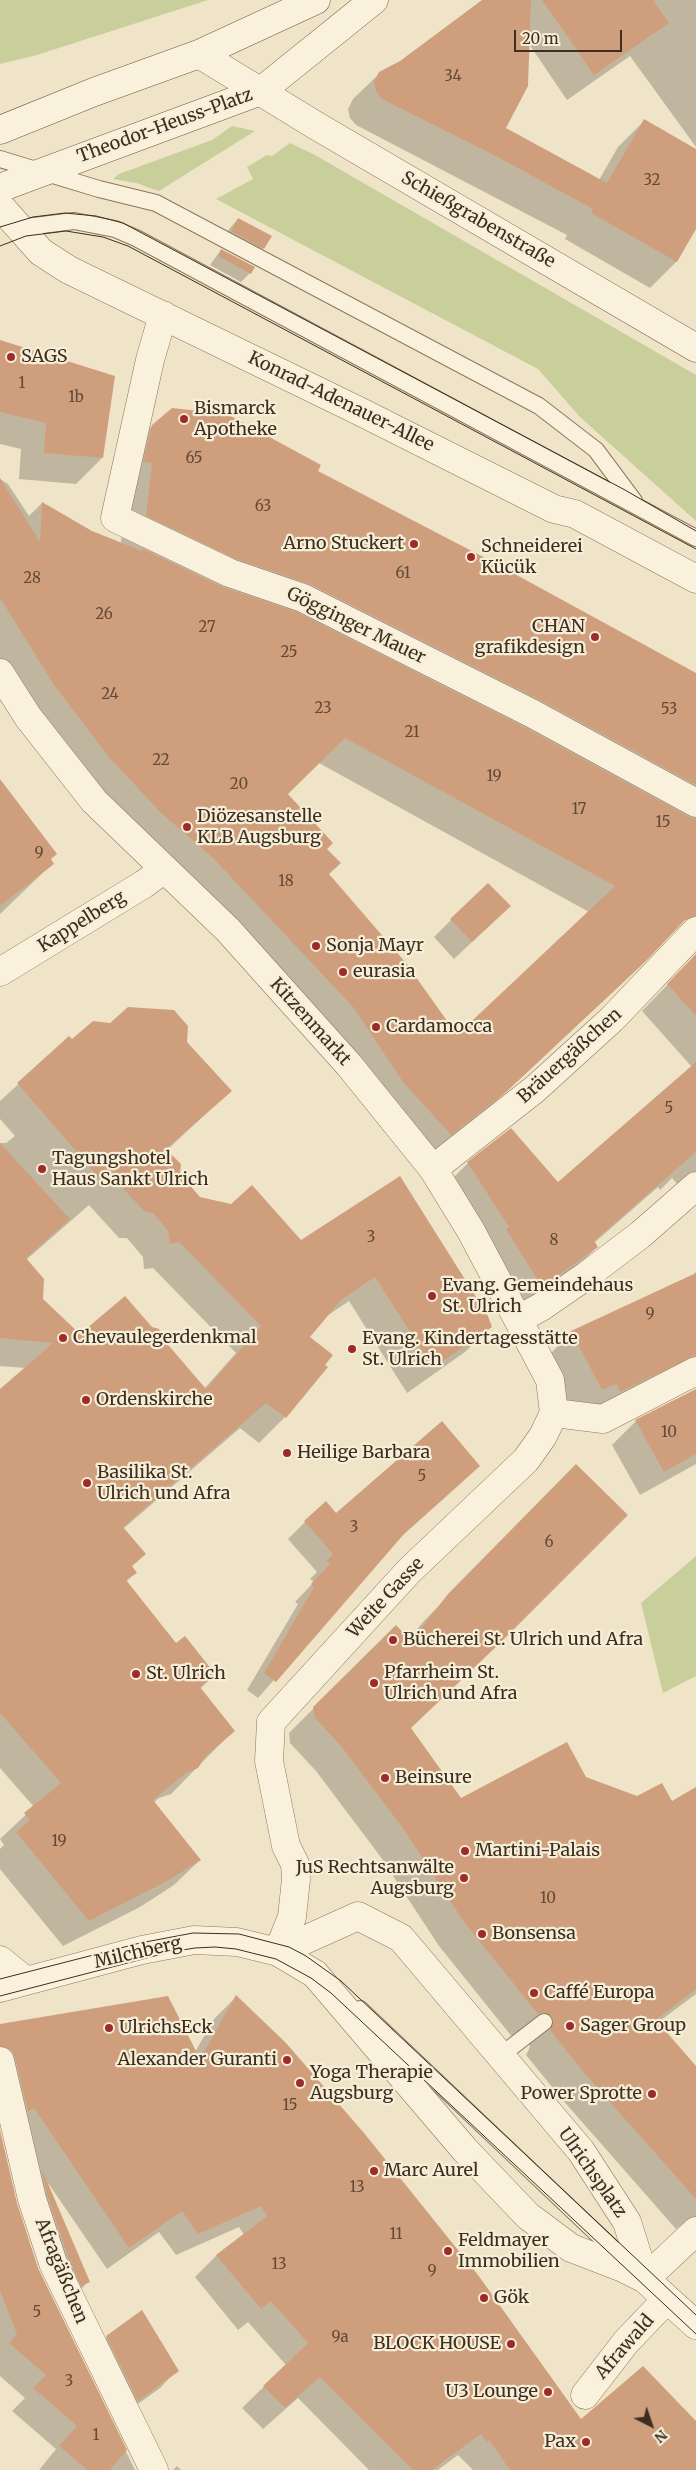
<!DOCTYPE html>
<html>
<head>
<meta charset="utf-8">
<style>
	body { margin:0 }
	#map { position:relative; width:696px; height:2470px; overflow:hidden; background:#f0e4c8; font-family:Merriweather,serif }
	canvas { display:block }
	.north { position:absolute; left:626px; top:2400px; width:50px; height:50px; -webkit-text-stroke:4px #f7eed8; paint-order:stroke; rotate:139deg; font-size:14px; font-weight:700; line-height:20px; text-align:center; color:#3d2e20 }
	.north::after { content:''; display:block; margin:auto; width:18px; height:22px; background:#3d2e20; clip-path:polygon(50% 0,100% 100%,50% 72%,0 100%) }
	.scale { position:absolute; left:514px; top:30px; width:108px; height:22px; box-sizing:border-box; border:2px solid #3d2e20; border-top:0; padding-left:6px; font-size:15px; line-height:18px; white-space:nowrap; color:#3d2e20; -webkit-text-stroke:4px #f7eed8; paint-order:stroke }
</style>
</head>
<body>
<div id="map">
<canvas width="696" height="2470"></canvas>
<div class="north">N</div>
<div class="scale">20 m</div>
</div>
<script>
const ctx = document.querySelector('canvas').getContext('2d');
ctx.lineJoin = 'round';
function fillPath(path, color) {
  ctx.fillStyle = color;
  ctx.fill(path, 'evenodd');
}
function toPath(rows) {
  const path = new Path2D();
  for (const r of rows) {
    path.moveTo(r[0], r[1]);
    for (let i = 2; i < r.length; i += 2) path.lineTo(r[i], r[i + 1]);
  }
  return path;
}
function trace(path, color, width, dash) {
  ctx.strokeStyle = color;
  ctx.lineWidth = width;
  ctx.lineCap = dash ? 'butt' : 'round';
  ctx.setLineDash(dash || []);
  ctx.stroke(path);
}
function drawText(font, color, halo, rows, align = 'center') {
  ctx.font = font + ' Merriweather,serif';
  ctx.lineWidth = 4.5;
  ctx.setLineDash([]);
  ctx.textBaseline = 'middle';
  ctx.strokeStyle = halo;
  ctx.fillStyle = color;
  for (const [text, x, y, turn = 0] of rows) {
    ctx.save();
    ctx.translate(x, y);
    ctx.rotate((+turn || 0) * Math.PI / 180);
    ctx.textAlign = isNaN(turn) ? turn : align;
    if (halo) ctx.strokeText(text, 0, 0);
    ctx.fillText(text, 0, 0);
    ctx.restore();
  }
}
fillPath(toPath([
	[0,0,208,0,37,55,0,64],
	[232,126,255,131,159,191,136,183,113,179,119,174,212,140],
	[290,143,315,155,696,375,696,521,580,417,538,369,216,199,253,179,247,167,267,155,272,156],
	[696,1556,696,1676,663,1693,641,1603]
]), '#c9cf9b');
fillPath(toPath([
	[495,0,696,0,696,147,630,56,567,100,529,44,504,128,599,180,618,147,644,121,696,150,696,227,676,262,650,288,565,239,567,235,356,125,350,118,348,109,353,99,380,73,401,62],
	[238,219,263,248,255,257,223,240,230,228],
	[221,250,250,273,241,282,210,265],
	[0,341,102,458,76,484,19,479,21,449,0,444],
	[152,426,316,472,696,674,696,910,650,875,619,986,477,1119,424,1160,135,838,0,666,0,479,8,484,29,516,42,503,92,532,121,543,126,488,126,452],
	[319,763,589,912,457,1037,328,875,326,849,286,794],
	[0,782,52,864,0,914],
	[451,920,492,923,454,959,434,937],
	[696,955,696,1206,672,1178,660,1190,658,1187,594,1243,597,1247,571,1273,516,1312,442,1189,468,1163,558,1184,692,1067,642,1011],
	[69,1038,72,1041,186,1042,230,1091,166,1151,179,1174,199,1198,491,1327,465,1352,407,1393,349,1301,324,1318,308,1337,326,1368,285,1417,259,1443,240,1428,123,1529,144,1554,131,1567,135,1573,126,1582,176,1645,214,1675,200,1689,233,1731,171,1794,159,1798,153,1803,200,1860,174,1885,140,1907,63,1946,0,1869,0,1849,4,1845,0,1839,34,1807,0,1768,0,1391,26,1368,0,1366,0,1143,6,1143,15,1136,0,1119,0,1101],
	[89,1205,119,1238,127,1238,143,1257,144,1269,153,1268,236,1353,204,1389,163,1341,80,1336,41,1299,26,1260],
	[696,1272,696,1358,573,1418,543,1361,572,1332,691,1277],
	[696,1390,696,1464,640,1495,612,1445,636,1421],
	[461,1483,396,1541,258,1698,247,1690,298,1604,295,1602,314,1582,310,1579,317,1572,288,1539,305,1522,326,1503,335,1515],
	[551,1490,410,1729,461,1800,585,1778,637,1797,672,1803,696,1788,696,1994,657,2023,696,2068,696,2240,681,2225,676,2229,561,2098,526,2055,530,2047,527,2040,513,2038,439,1946,380,1856,316,1771,290,1743,289,1733,396,1626,408,1640,424,1621],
	[236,1997,581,2420,696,2424,696,2470,473,2470,458,2455,438,2470,369,2470,298,2398,263,2429,242,2408,286,2365,248,2322,238,2330,195,2277,217,2255,244,2235,239,2227,176,2255,159,2232,107,2269,46,2180,88,2282,72,2298,0,2108,0,2024,195,2052,214,2019],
	[0,2136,16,2204,38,2270,135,2470,39,2470,56,2449,12,2411,25,2398,0,2376],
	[107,2337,177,2370,160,2388,120,2417,90,2355],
	[177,2466,181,2470,173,2470]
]), '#0003');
fillPath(toPath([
	[482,0,531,0,528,86,506,128,607,183,644,119,696,149,696,229,677,262,591,213,593,209,492,154,382,99,376,91,374,82,379,72,400,61],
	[542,0,653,0,669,23,594,75],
	[238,218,272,236,264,249,231,231],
	[221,249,255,267,251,274,218,256],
	[0,340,115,376,103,458,44,453,46,423,0,412],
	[172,408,227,414,321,465,318,471,491,561,696,673,696,785,540,700,310,584,236,559,146,516,152,463,143,462,152,425],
	[0,478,40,542,42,502,92,531,142,551,143,549,225,588,297,612,526,728,689,817,696,819,696,916,685,920,646,961,505,1093,451,1135,403,1082,353,1007,213,858,160,812,108,756,54,685,0,598],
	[345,738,615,886,457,1035,406,963,329,874,341,863,327,849,333,843,288,794],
	[0,779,57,854,51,859,54,864,0,906],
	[488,883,511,906,472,942,450,919],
	[696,954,696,1016,667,984],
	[128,1007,174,1010,188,1026,187,1042,232,1091,166,1149,181,1164,180,1174,200,1197,231,1204,252,1185,301,1240,400,1176,488,1316,492,1327,433,1368,375,1277,341,1300,310,1337,333,1355,325,1365,328,1367,286,1418,266,1403,123,1527,146,1554,132,1566,137,1573,126,1580,176,1643,185,1636,216,1675,200,1687,235,1731,205,1757,198,1768,186,1773,153,1800,201,1860,167,1881,89,1921,16,1832,30,1820,24,1813,61,1783,0,1713,0,1389,53,1343,0,1338,0,1143,70,1219,26,1258,44,1279,43,1299,80,1334,125,1296,152,1327,159,1329,164,1340,206,1389,261,1326,179,1242,170,1244,168,1231,153,1213,145,1212,115,1180,107,1187,17,1083,69,1036,72,1039,93,1021,110,1023],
	[696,1062,696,1152,594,1241,598,1247,542,1287,506,1229,509,1227,467,1162,511,1128,558,1182],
	[696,1273,696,1355,620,1392,616,1384,602,1390,571,1331],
	[696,1389,696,1454,664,1472,635,1420],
	[442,1421,480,1466,404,1534,276,1682,264,1673,314,1587,311,1584,330,1564,326,1561,333,1554,304,1521,326,1501,336,1513],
	[576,1464,628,1515,498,1645,411,1728,461,1798,567,1742,586,1777,637,1796,662,1783,672,1801,696,1787,696,1989,656,2020,696,2066,696,2199,585,2074,550,2030,554,2021,552,2016,543,2012,538,2014,464,1922,405,1831,341,1746,315,1718,313,1707,396,1625,411,1641,448,1594],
	[236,1995,286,2043,364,2133,478,2275,581,2419,643,2366,696,2421,696,2470,510,2470,489,2440,487,2442,481,2434,432,2470,413,2470,320,2377,285,2408,263,2386,308,2343,271,2301,261,2309,216,2255,267,2216,261,2206,198,2234,182,2211,129,2248,34,2108,28,2112,15,2057,11,2050,0,2046,0,2024,168,1996,200,2059],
	[0,2130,17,2203,38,2268,127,2450,110,2470,87,2470,59,2446,77,2426,33,2388,46,2375,9,2343,17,2334,0,2291],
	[41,2167,90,2282,81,2286,68,2257,47,2195],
	[142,2310,179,2371,138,2401,106,2336]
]), '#cf9f7d');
const lane = toPath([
	[0,159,99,189,156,203,539,406,596,450,634,501],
	[18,228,74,221,115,229,136,238,696,538],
	[360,2009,629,2264],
	[500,2056,544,2022]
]);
const street = toPath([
	[0,206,41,252,69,270,357,410,554,509,575,514,696,579],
	[163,315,150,360,115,518,230,573,303,598,533,714,696,803],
	[0,673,28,717,94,801,228,930,349,1065,433,1169,471,1231,550,1380,554,1413],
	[0,972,144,884,163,870],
	[433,1169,535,1089,612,1019,696,931],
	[519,1319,541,1307,586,1276,640,1235,696,1186],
	[554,1413,603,1419,696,1371],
	[278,1952,292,1917,296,1879,295,1864,286,1846,269,1761,271,1722,409,1571,526,1460,543,1436,554,1413],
	[278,1952,358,1916,401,1938,581,2151,627,2222,645,2279],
	[0,1960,26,1981],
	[0,1988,142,1950,194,1940,237,1942,278,1952,315,1974,465,2150,528,2216,571,2248,623,2268,645,2279,696,2325],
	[0,2061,32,2199,53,2263,154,2470],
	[645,2279,696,2231],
	[585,2395,626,2342,667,2299]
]);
const secondary = toPath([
	[199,54,315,125,696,348],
	[0,130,94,92,199,54,316,0],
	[0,188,261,91,374,0]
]);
trace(lane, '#8d765c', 18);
trace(street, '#8d765c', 29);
trace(secondary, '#6f573f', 29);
trace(lane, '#faf1dc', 16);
trace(street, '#faf1dc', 28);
trace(secondary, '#faf1dc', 28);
trace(toPath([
	[0,227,33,217,65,213,96,216,123,223,625,490,696,531],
	[0,246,26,236,66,231,103,237,128,246,696,549],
	[0,1979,140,1943,193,1933,239,1934,289,1947,306,1956,341,1981,696,2315],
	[0,1996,170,1952,195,1948,215,1947,236,1949,276,1959,311,1978,331,1993,696,2334]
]), '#3d2e20', 1);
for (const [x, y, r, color] of [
	[11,357,5,"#9e2a2b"],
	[184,419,5,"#9e2a2b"],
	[414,544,5,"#9e2a2b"],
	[471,557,5,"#9e2a2b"],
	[595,637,5,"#9e2a2b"],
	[187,827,5,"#9e2a2b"],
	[316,946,5,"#9e2a2b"],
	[343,972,5,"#9e2a2b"],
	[376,1027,5,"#9e2a2b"],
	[42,1169,5,"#9e2a2b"],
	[432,1296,5,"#9e2a2b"],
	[63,1338,5,"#9e2a2b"],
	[352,1349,5,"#9e2a2b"],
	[86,1400,5,"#9e2a2b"],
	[287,1453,5,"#9e2a2b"],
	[87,1483,5,"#9e2a2b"],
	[393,1640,5,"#9e2a2b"],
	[136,1674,5,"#9e2a2b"],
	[374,1683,5,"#9e2a2b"],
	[385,1778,5,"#9e2a2b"],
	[465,1851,5,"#9e2a2b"],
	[464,1878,5,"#9e2a2b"],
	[482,1934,5,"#9e2a2b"],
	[534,1993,5,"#9e2a2b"],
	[570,2026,5,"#9e2a2b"],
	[109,2028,5,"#9e2a2b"],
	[287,2060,5,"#9e2a2b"],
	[300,2083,5,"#9e2a2b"],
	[652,2094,5,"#9e2a2b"],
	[374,2171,5,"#9e2a2b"],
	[448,2251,5,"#9e2a2b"],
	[484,2298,5,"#9e2a2b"],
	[511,2344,5,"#9e2a2b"],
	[548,2392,5,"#9e2a2b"],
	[586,2442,5,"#9e2a2b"]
]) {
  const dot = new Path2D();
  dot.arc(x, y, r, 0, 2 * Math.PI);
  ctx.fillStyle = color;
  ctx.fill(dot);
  trace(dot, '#f7eed8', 2);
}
drawText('15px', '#624a37', null, [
	["34",453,77],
	["32",652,181],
	["1",22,384],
	["1b",76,398],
	["65",194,459],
	["63",263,507],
	["61",403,574],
	["28",32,579],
	["26",104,615],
	["27",207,628],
	["25",289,653],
	["24",110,695],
	["23",323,709],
	["53",669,710],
	["21",412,733],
	["22",161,761],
	["19",494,777],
	["20",239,785],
	["17",579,810],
	["15",663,823],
	["9",39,854],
	["18",286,882],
	["5",669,1109],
	["3",371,1238],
	["8",554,1241],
	["9",650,1315],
	["10",669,1433],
	["5",422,1477],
	["3",354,1528],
	["6",549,1543],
	["19",59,1842],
	["10",548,1899],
	["15",290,2106],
	["13",357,2188],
	["11",396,2235],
	["13",279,2265],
	["9",432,2272],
	["5",37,2313],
	["9a",340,2338],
	["3",69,2382],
	["1",96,2436]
]);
drawText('18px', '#3d2e20', '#f7eed8', [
	["Theodor-Heuss-Platz",165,126,-20],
	["Schießgrabenstraße",478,220,30],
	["Konrad-Adenauer-Allee",341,402,26],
	["Gögginger Mauer",356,626,26],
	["Kappelberg",82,922,-32],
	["Kitzenmarkt",310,1022,48],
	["Bräuergäßchen",570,1056,-42],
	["Weite Gasse",386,1598,-47],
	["Milchberg",138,1953,-13],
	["Ulrichsplatz",592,2173,55],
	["Afragäßchen",61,2271,68],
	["Afrawald",625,2347,-49]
]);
drawText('18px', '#3d2e20', '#f7eed8', [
	["SAGS",21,357],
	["Bismarck",194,409],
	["Apotheke",194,430],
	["Arno Stuckert",404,544,"right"],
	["Schneiderei",481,547],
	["Kücük",481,568],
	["CHAN",585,627,"right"],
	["grafikdesign",585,648,"right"],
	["Diözesanstelle",197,817],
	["KLB Augsburg",197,838],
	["Sonja Mayr",326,946],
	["eurasia",353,972],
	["Cardamocca",386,1027],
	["Tagungshotel",52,1159],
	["Haus Sankt Ulrich",52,1180],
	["Evang. Gemeindehaus",442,1286],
	["St. Ulrich",442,1307],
	["Chevaulegerdenkmal",73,1338],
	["Evang. Kindertagesstätte",362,1339],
	["St. Ulrich",362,1360],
	["Ordenskirche",96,1400],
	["Heilige Barbara",297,1453],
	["Basilika St.",97,1473],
	["Ulrich und Afra",97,1494],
	["Bücherei St. Ulrich und Afra",403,1640],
	["Pfarrheim St.",384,1673],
	["Ulrich und Afra",384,1694],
	["St. Ulrich",146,1674],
	["Beinsure",395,1778],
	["Martini-Palais",475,1851],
	["JuS Rechtsanwälte",454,1868,"right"],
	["Augsburg",454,1889,"right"],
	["Bonsensa",492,1934],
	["Caffé Europa",544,1993],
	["Sager Group",580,2026],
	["UlrichsEck",119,2028],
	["Alexander Guranti",277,2060,"right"],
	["Yoga Therapie",310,2073],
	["Augsburg",310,2094],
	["Power Sprotte",642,2094,"right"],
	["Marc Aurel",384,2171],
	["Feldmayer",458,2241],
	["Immobilien",458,2262],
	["Gök",494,2298],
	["BLOCK HOUSE",501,2344,"right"],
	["U3 Lounge",538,2392,"right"],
	["Pax",576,2442,"right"]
], 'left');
</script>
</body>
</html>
